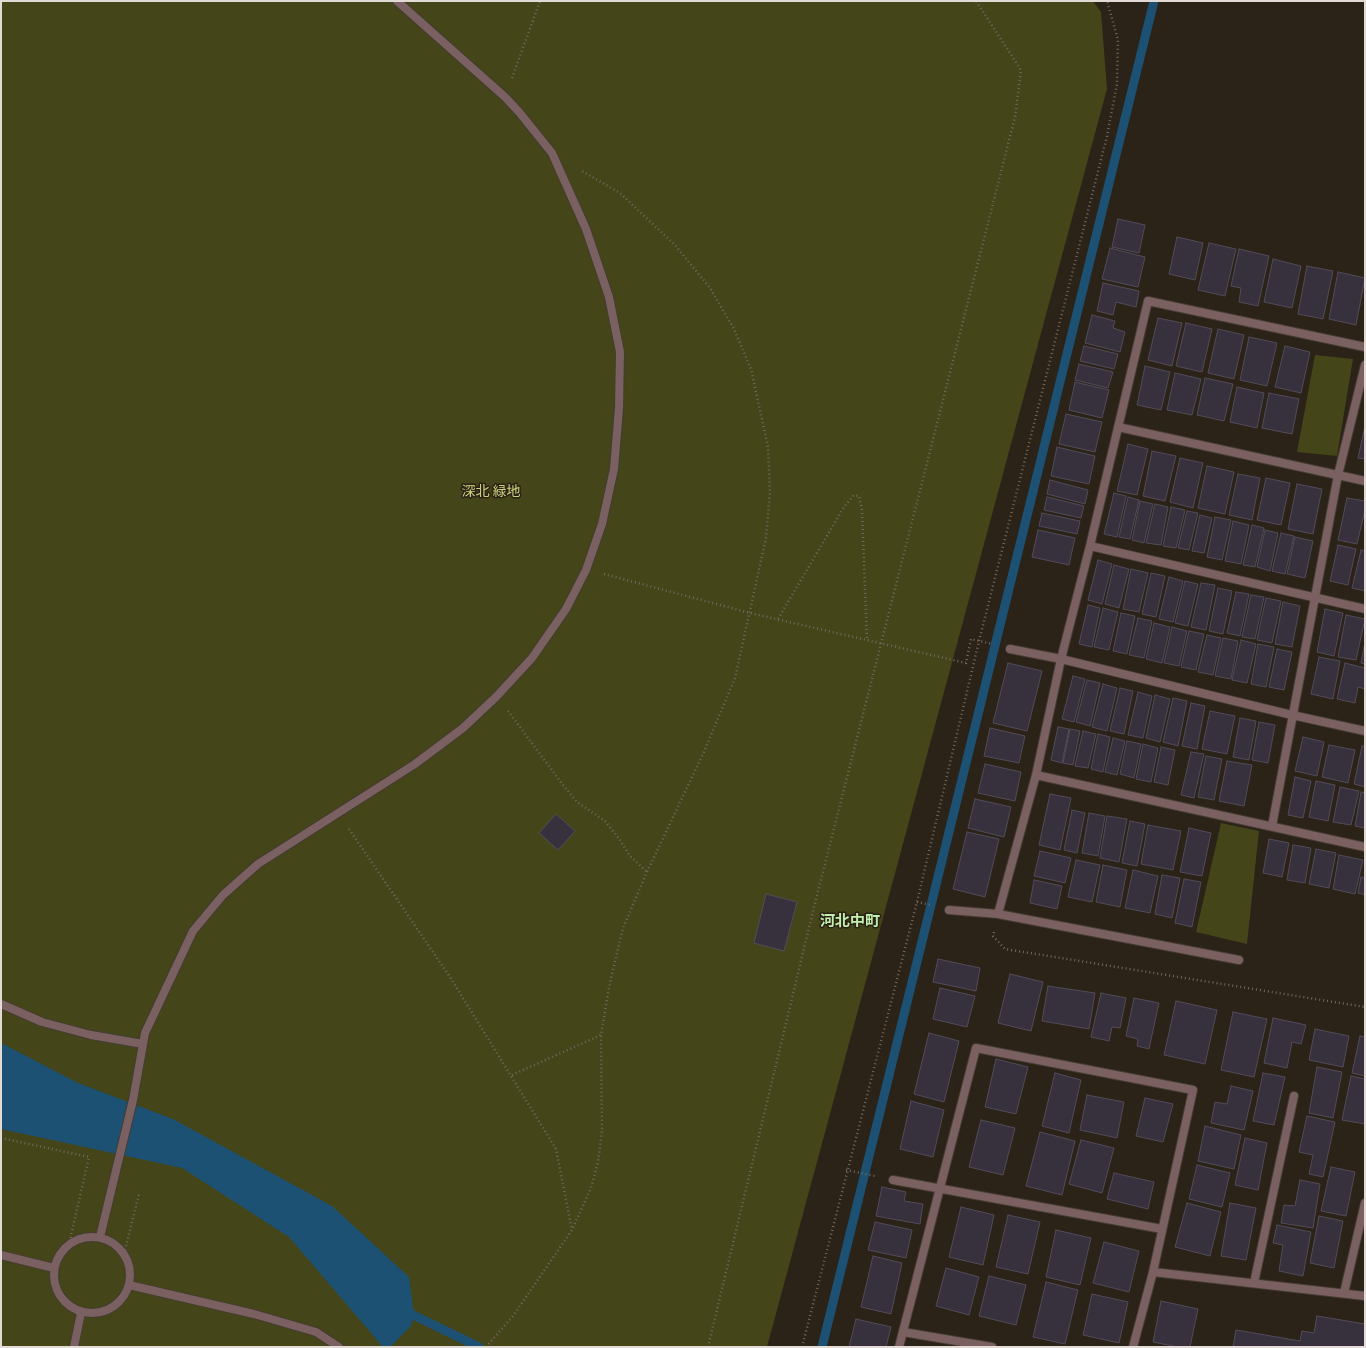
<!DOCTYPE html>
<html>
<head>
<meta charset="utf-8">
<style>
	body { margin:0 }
	#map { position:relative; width:1366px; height:1348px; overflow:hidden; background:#2b2218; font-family:"PT Sans Narrow",sans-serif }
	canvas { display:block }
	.frame { position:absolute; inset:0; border:2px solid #e2dbd5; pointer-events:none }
</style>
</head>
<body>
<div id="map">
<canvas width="1366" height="1348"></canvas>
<div class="frame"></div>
</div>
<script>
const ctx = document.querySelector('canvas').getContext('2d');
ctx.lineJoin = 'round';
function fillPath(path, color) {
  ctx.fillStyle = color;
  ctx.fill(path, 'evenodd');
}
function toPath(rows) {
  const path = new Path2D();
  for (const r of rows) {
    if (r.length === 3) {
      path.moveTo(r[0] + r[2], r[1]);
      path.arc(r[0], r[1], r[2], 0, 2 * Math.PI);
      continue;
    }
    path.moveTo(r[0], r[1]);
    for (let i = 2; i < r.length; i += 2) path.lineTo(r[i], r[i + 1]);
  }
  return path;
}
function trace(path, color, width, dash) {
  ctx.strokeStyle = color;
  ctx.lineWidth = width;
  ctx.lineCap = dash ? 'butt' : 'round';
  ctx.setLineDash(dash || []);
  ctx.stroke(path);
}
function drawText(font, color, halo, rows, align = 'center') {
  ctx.font = font + ' "PT Sans Narrow","Noto Sans JP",sans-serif';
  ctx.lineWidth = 3;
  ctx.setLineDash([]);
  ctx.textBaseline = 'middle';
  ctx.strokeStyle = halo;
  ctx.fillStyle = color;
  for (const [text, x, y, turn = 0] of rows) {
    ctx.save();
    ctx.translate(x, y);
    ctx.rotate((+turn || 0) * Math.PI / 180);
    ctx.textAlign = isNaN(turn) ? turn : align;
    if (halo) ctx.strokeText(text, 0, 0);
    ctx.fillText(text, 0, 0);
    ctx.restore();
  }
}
fillPath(toPath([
	[1,1,1093,1,1101,12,1107,89,767,1347,1,1347],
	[1315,355,1353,359,1337,456,1297,452],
	[1221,823,1259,831,1247,944,1196,932]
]), '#444519');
fillPath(toPath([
	[1,1043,78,1083,173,1119,332,1206,409,1277,414,1316,411,1326,390,1347,383,1347,289,1237,182,1168,1,1129]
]), '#1d5173');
trace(toPath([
	[403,1310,479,1347],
	[822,1347,1154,1]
]), '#1d5173', 9);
const building = toPath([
	[1118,219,1145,225,1139,253,1112,247,1118,219],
	[1177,237,1203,243,1195,280,1169,274,1177,237],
	[1209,243,1236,249,1225,296,1198,290,1209,243],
	[1110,248,1145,257,1138,287,1102,279,1110,248],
	[1239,249,1269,256,1258,306,1239,302,1241,288,1231,286,1239,249],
	[1273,259,1301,266,1292,308,1264,302,1273,259],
	[1307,266,1333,271,1323,319,1298,314,1307,266],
	[1338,272,1365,278,1356,325,1329,319,1338,272],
	[1103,283,1139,291,1136,307,1116,302,1113,315,1097,311,1103,283],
	[1092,315,1115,321,1113,328,1125,332,1120,352,1085,343,1092,315],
	[1158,318,1182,323,1172,366,1148,360,1158,318],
	[1186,323,1212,329,1202,372,1176,366,1186,323],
	[1218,329,1244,335,1234,379,1208,373,1218,329],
	[1249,337,1277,343,1267,386,1240,380,1249,337],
	[1084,346,1118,354,1114,369,1080,361,1084,346],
	[1285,346,1310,352,1301,393,1275,387,1285,346],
	[1079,364,1113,372,1108,388,1075,380,1079,364],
	[1145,366,1170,372,1161,410,1137,405,1145,366],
	[1175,373,1201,379,1192,415,1167,410,1175,373],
	[1205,378,1233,384,1224,421,1197,415,1205,378],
	[1075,382,1109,390,1102,418,1069,410,1075,382],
	[1237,387,1264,393,1257,428,1230,422,1237,387],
	[1269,393,1299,399,1292,434,1262,428,1269,393],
	[1066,414,1102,422,1095,452,1059,444,1066,414],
	[1365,426,1365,459,1358,458,1365,426],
	[1128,444,1148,449,1137,495,1117,491,1128,444],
	[1057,447,1095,456,1089,484,1051,476,1057,447],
	[1152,451,1176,456,1165,501,1143,496,1152,451],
	[1180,458,1203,463,1193,508,1170,502,1180,458],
	[1207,466,1234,472,1225,514,1198,508,1207,466],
	[1238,474,1260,478,1252,520,1229,515,1238,474],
	[1266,478,1290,483,1281,525,1257,520,1266,478],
	[1050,480,1088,490,1085,504,1047,494,1050,480],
	[1297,484,1322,489,1313,534,1288,529,1297,484],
	[1114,493,1126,496,1117,537,1104,534,1114,493],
	[1047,497,1084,506,1081,518,1044,510,1047,497],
	[1128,497,1139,500,1130,539,1119,537,1128,497],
	[1347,498,1365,501,1365,510,1357,544,1338,540,1347,498],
	[1140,501,1153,504,1144,543,1132,540,1140,501],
	[1155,504,1168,507,1161,545,1146,543,1155,504],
	[1171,507,1185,510,1176,548,1163,546,1171,507],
	[1187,511,1198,513,1189,550,1178,548,1187,511],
	[1042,513,1080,521,1077,534,1039,526,1042,513],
	[1200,515,1212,518,1204,553,1192,551,1200,515],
	[1215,517,1231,520,1222,560,1207,557,1215,517],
	[1233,521,1249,525,1241,564,1225,561,1233,521],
	[1252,525,1264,528,1255,567,1243,565,1252,525],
	[1038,530,1075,538,1069,565,1032,557,1038,530],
	[1265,530,1278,533,1270,571,1257,567,1265,530],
	[1281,533,1294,536,1285,574,1272,571,1281,533],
	[1295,537,1313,541,1305,578,1287,574,1295,537],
	[1338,545,1356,549,1348,585,1330,581,1338,545],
	[1361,550,1365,551,1365,591,1352,588,1361,550],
	[1098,560,1112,564,1102,604,1088,600,1098,560],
	[1114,565,1129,569,1119,608,1105,604,1114,565],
	[1131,569,1148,573,1139,612,1123,609,1131,569],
	[1151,573,1165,576,1156,617,1142,614,1151,573],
	[1169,577,1183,581,1173,622,1159,619,1169,577],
	[1185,581,1198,584,1188,626,1175,623,1185,581],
	[1201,583,1215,585,1206,630,1191,627,1201,583],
	[1218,588,1232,591,1223,634,1209,631,1218,588],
	[1236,592,1249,594,1240,636,1227,633,1236,592],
	[1251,595,1264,597,1255,639,1242,637,1251,595],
	[1266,598,1281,601,1272,643,1257,640,1266,598],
	[1283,602,1300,606,1292,647,1275,644,1283,602],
	[1088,605,1100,608,1092,647,1079,644,1088,605],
	[1103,608,1118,612,1109,650,1094,647,1103,608],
	[1325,609,1343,613,1334,656,1317,652,1325,609],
	[1121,613,1135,616,1127,654,1113,651,1121,613],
	[1346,615,1365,619,1356,660,1338,657,1346,615],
	[1138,618,1152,621,1144,658,1129,655,1138,618],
	[1154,623,1170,627,1162,663,1146,659,1154,623],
	[1172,627,1187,631,1179,666,1164,663,1172,627],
	[1189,631,1204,634,1196,670,1181,667,1189,631],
	[1207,635,1221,638,1213,675,1198,672,1207,635],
	[1223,638,1238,641,1231,679,1215,676,1223,638],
	[1241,640,1256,644,1247,683,1232,680,1241,640],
	[1365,642,1365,664,1361,663,1365,642],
	[1258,644,1274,647,1266,687,1251,684,1258,644],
	[1277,649,1292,652,1284,690,1269,687,1277,649],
	[1319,657,1340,661,1333,699,1311,694,1319,657],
	[1008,663,1042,671,1027,731,993,723,1008,663],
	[1345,663,1365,668,1365,689,1358,687,1355,703,1337,699,1345,663],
	[1073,676,1085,679,1074,722,1062,719,1073,676],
	[1087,680,1100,683,1090,726,1076,722,1087,680],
	[1103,684,1117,688,1107,731,1092,727,1103,684],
	[1120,688,1133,691,1124,734,1110,731,1120,688],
	[1138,692,1152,696,1143,738,1128,735,1138,692],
	[1155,695,1170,699,1160,742,1146,738,1155,695],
	[1173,698,1187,701,1178,746,1163,742,1173,698],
	[1191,703,1205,706,1197,749,1182,746,1191,703],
	[1210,711,1235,716,1227,754,1202,749,1210,711],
	[1240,718,1256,721,1249,760,1233,757,1240,718],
	[1259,722,1275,725,1268,763,1252,760,1259,722],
	[1058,727,1069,729,1062,763,1051,760,1058,727],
	[990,728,1025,736,1019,763,984,756,990,728],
	[1070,729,1080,731,1073,765,1063,763,1070,729],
	[1083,731,1096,734,1088,768,1075,766,1083,731],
	[1098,734,1110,737,1103,772,1091,769,1098,734],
	[1303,737,1324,742,1317,776,1295,771,1303,737],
	[1113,738,1125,741,1117,775,1105,772,1113,738],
	[1127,741,1141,744,1134,778,1120,774,1127,741],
	[1143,744,1158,748,1151,782,1136,779,1143,744],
	[1329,745,1355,750,1348,783,1322,777,1329,745],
	[1362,746,1365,746,1365,787,1354,784,1362,746],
	[1161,747,1175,750,1168,785,1154,782,1161,747],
	[1191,752,1204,754,1194,798,1181,795,1191,752],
	[1206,756,1222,759,1214,800,1198,797,1206,756],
	[1227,761,1252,765,1244,806,1219,801,1227,761],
	[985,764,1021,772,1015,801,978,793,985,764],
	[1295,777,1311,781,1303,818,1288,815,1295,777],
	[1316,781,1335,785,1328,821,1309,817,1316,781],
	[1340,787,1359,791,1351,825,1333,822,1340,787],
	[1361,792,1365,793,1365,828,1355,826,1361,792],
	[1050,794,1071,798,1060,850,1039,845,1050,794],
	[975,799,1011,807,1004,837,968,828,975,799],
	[1072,810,1085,813,1077,853,1064,850,1072,810],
	[1089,813,1105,816,1098,856,1082,853,1089,813],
	[556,814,575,831,558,850,539,833,556,814],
	[1107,816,1127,819,1119,862,1100,858,1107,816],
	[1130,821,1145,824,1137,866,1122,863,1130,821],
	[1148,825,1181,831,1173,870,1141,864,1148,825],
	[1189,828,1211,833,1202,876,1180,872,1189,828],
	[967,832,999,839,985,897,953,889,967,832],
	[1269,839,1289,843,1282,877,1263,873,1269,839],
	[1293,845,1311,848,1305,883,1287,880,1293,845],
	[1316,849,1336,853,1329,888,1309,884,1316,849],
	[1040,851,1071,858,1065,883,1034,876,1040,851],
	[1339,855,1363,860,1355,894,1333,889,1339,855],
	[1076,860,1100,865,1092,902,1068,897,1076,860],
	[1103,865,1127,870,1120,907,1096,902,1103,865],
	[1133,870,1158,876,1150,913,1125,908,1133,870],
	[1162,875,1180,878,1172,918,1155,914,1162,875],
	[1361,877,1365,878,1365,895,1358,893,1361,877],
	[1184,879,1201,882,1192,927,1175,923,1184,879],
	[1034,880,1062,886,1057,909,1030,903,1034,880],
	[766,894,797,902,784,951,754,943,766,894],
	[938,959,980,968,976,991,933,982,938,959],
	[1010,974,1043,982,1031,1031,998,1023,1010,974],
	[1048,986,1095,993,1089,1029,1042,1021,1048,986],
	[940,988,975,996,967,1027,933,1019,940,988],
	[1101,993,1126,998,1120,1028,1112,1027,1109,1041,1091,1037,1101,993],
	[1134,998,1159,1003,1149,1049,1137,1046,1138,1039,1126,1036,1134,998],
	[1176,1001,1217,1010,1205,1064,1164,1055,1176,1001],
	[1233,1012,1267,1019,1254,1077,1221,1070,1233,1012],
	[1273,1018,1306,1025,1301,1044,1292,1042,1287,1068,1264,1063,1273,1018],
	[1315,1029,1349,1036,1343,1067,1309,1060,1315,1029],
	[929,1033,959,1041,944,1102,914,1094,929,1033],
	[1360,1036,1365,1037,1365,1076,1352,1073,1360,1036],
	[996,1059,1028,1067,1016,1114,985,1107,996,1059],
	[1317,1067,1342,1072,1333,1118,1309,1113,1317,1067],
	[1055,1073,1081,1080,1069,1133,1042,1126,1055,1073],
	[1263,1073,1285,1077,1274,1125,1253,1121,1263,1073],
	[1351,1076,1365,1079,1365,1124,1342,1120,1351,1076],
	[1231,1086,1253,1091,1244,1130,1211,1123,1215,1102,1227,1104,1231,1086],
	[1087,1095,1124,1102,1117,1138,1080,1130,1087,1095],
	[1145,1098,1173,1104,1163,1142,1136,1136,1145,1098],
	[911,1101,944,1110,933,1157,900,1149,911,1101],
	[1307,1116,1335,1122,1323,1177,1309,1174,1313,1155,1299,1152,1307,1116],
	[981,1120,1015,1128,1003,1175,969,1167,981,1120],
	[1205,1126,1241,1135,1234,1169,1198,1161,1205,1126],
	[1040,1132,1075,1141,1062,1195,1026,1186,1040,1132],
	[1245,1138,1267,1143,1258,1190,1235,1185,1245,1138],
	[1081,1140,1114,1148,1102,1193,1069,1184,1081,1140],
	[1197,1165,1230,1173,1222,1207,1189,1199,1197,1165],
	[1331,1167,1355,1172,1346,1216,1321,1211,1331,1167],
	[1114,1173,1154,1182,1148,1209,1107,1199,1114,1173],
	[1300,1180,1320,1184,1313,1228,1281,1223,1284,1205,1295,1206,1300,1180],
	[882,1187,906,1192,904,1201,923,1204,920,1224,876,1216,882,1187],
	[1187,1203,1221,1212,1210,1256,1175,1247,1187,1203],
	[1230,1203,1256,1208,1246,1260,1221,1256,1230,1203],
	[961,1207,994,1215,983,1265,949,1257,961,1207],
	[1008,1215,1040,1222,1028,1274,996,1267,1008,1215],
	[1319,1216,1343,1221,1334,1268,1310,1263,1319,1216],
	[875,1222,912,1230,906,1258,868,1250,875,1222],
	[1277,1225,1311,1232,1303,1276,1279,1271,1283,1245,1273,1243,1277,1225],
	[1056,1230,1091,1238,1080,1285,1046,1277,1056,1230],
	[1104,1242,1139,1251,1129,1292,1093,1283,1104,1242],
	[873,1256,902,1263,891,1314,861,1307,873,1256],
	[946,1268,979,1277,969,1315,936,1306,946,1268],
	[989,1276,1026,1285,1016,1325,979,1316,989,1276],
	[1046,1282,1078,1290,1065,1344,1033,1337,1046,1282],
	[1092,1294,1128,1302,1119,1343,1083,1335,1092,1294],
	[1161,1301,1198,1309,1190,1347,1178,1347,1153,1342,1161,1301],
	[1317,1316,1365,1324,1365,1347,1233,1347,1236,1330,1300,1341,1302,1331,1314,1333,1317,1316],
	[856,1319,891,1327,886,1347,849,1347,856,1319]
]);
fillPath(building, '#36313d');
trace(building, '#524c59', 1);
const service = toPath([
	[1010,649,1061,659],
	[949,910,998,914],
	[1254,1283,1294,1096],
	[1344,1293,1365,1203]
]);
const pedestrian = toPath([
	[1,1004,42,1022,91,1035,143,1044],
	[92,1275,38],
	[100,1237,133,1100,145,1033,193,931,223,895,258,864,415,764,463,728,496,697,532,658,566,609,586,570,602,524,614,469,619,408,620,352,609,297,586,229,552,153,519,112,505,97,397,1],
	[1,1255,54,1268],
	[129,1285,254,1314,316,1332,339,1347],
	[74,1347,81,1313]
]);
const minor = toPath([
	[1118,427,1365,481],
	[1090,546,1365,609],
	[1061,659,1292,715,1365,731],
	[1036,775,1365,847],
	[1272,826,1338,475,1365,365],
	[1239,960,998,914,1036,775,1061,659,1090,546,1148,301,1365,347],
	[893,1180,1162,1229],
	[1153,1272,1365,1296],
	[903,1332,992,1347],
	[899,1347,976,1048,1193,1090,1153,1272,1133,1347]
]);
trace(service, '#453c32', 10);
trace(pedestrian, '#453c32', 10);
trace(minor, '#453c32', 10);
trace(toPath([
	[512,78,540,1],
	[604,574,750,613,966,663,971,639,992,644],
	[778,619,844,507,854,495,859,496,862,510,867,640],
	[508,711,563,785,577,802,605,821,620,840,630,856,647,872],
	[349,829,450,977,556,1149,572,1230],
	[917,902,931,905],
	[994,932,993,936,1005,949,1365,1007],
	[512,1075,601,1035],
	[1,1138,89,1157,69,1244],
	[846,1170,875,1176],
	[124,1254,139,1194],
	[486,1347,513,1316,572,1230,591,1188,598,1162,602,1131,601,1035,609,987,623,928,647,872,703,754,735,678,766,538,770,492,768,447,751,369,734,329,710,288,674,244,620,193,582,171],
	[708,1347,814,907,1015,117,1021,70,976,1],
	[802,1347,917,902,979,641,1107,136,1117,84,1118,40,1107,1]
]), '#726a61', 2.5, [1, 3]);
trace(service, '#7b6062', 8);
trace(pedestrian, '#7b6062', 8);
trace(minor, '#7b6062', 8);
drawText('14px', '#ced17b', '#2b2218', [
	["深北 緑地",491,492]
]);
drawText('bold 15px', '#c1efac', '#2b2218', [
	["河北中町",850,922]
]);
</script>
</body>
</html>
